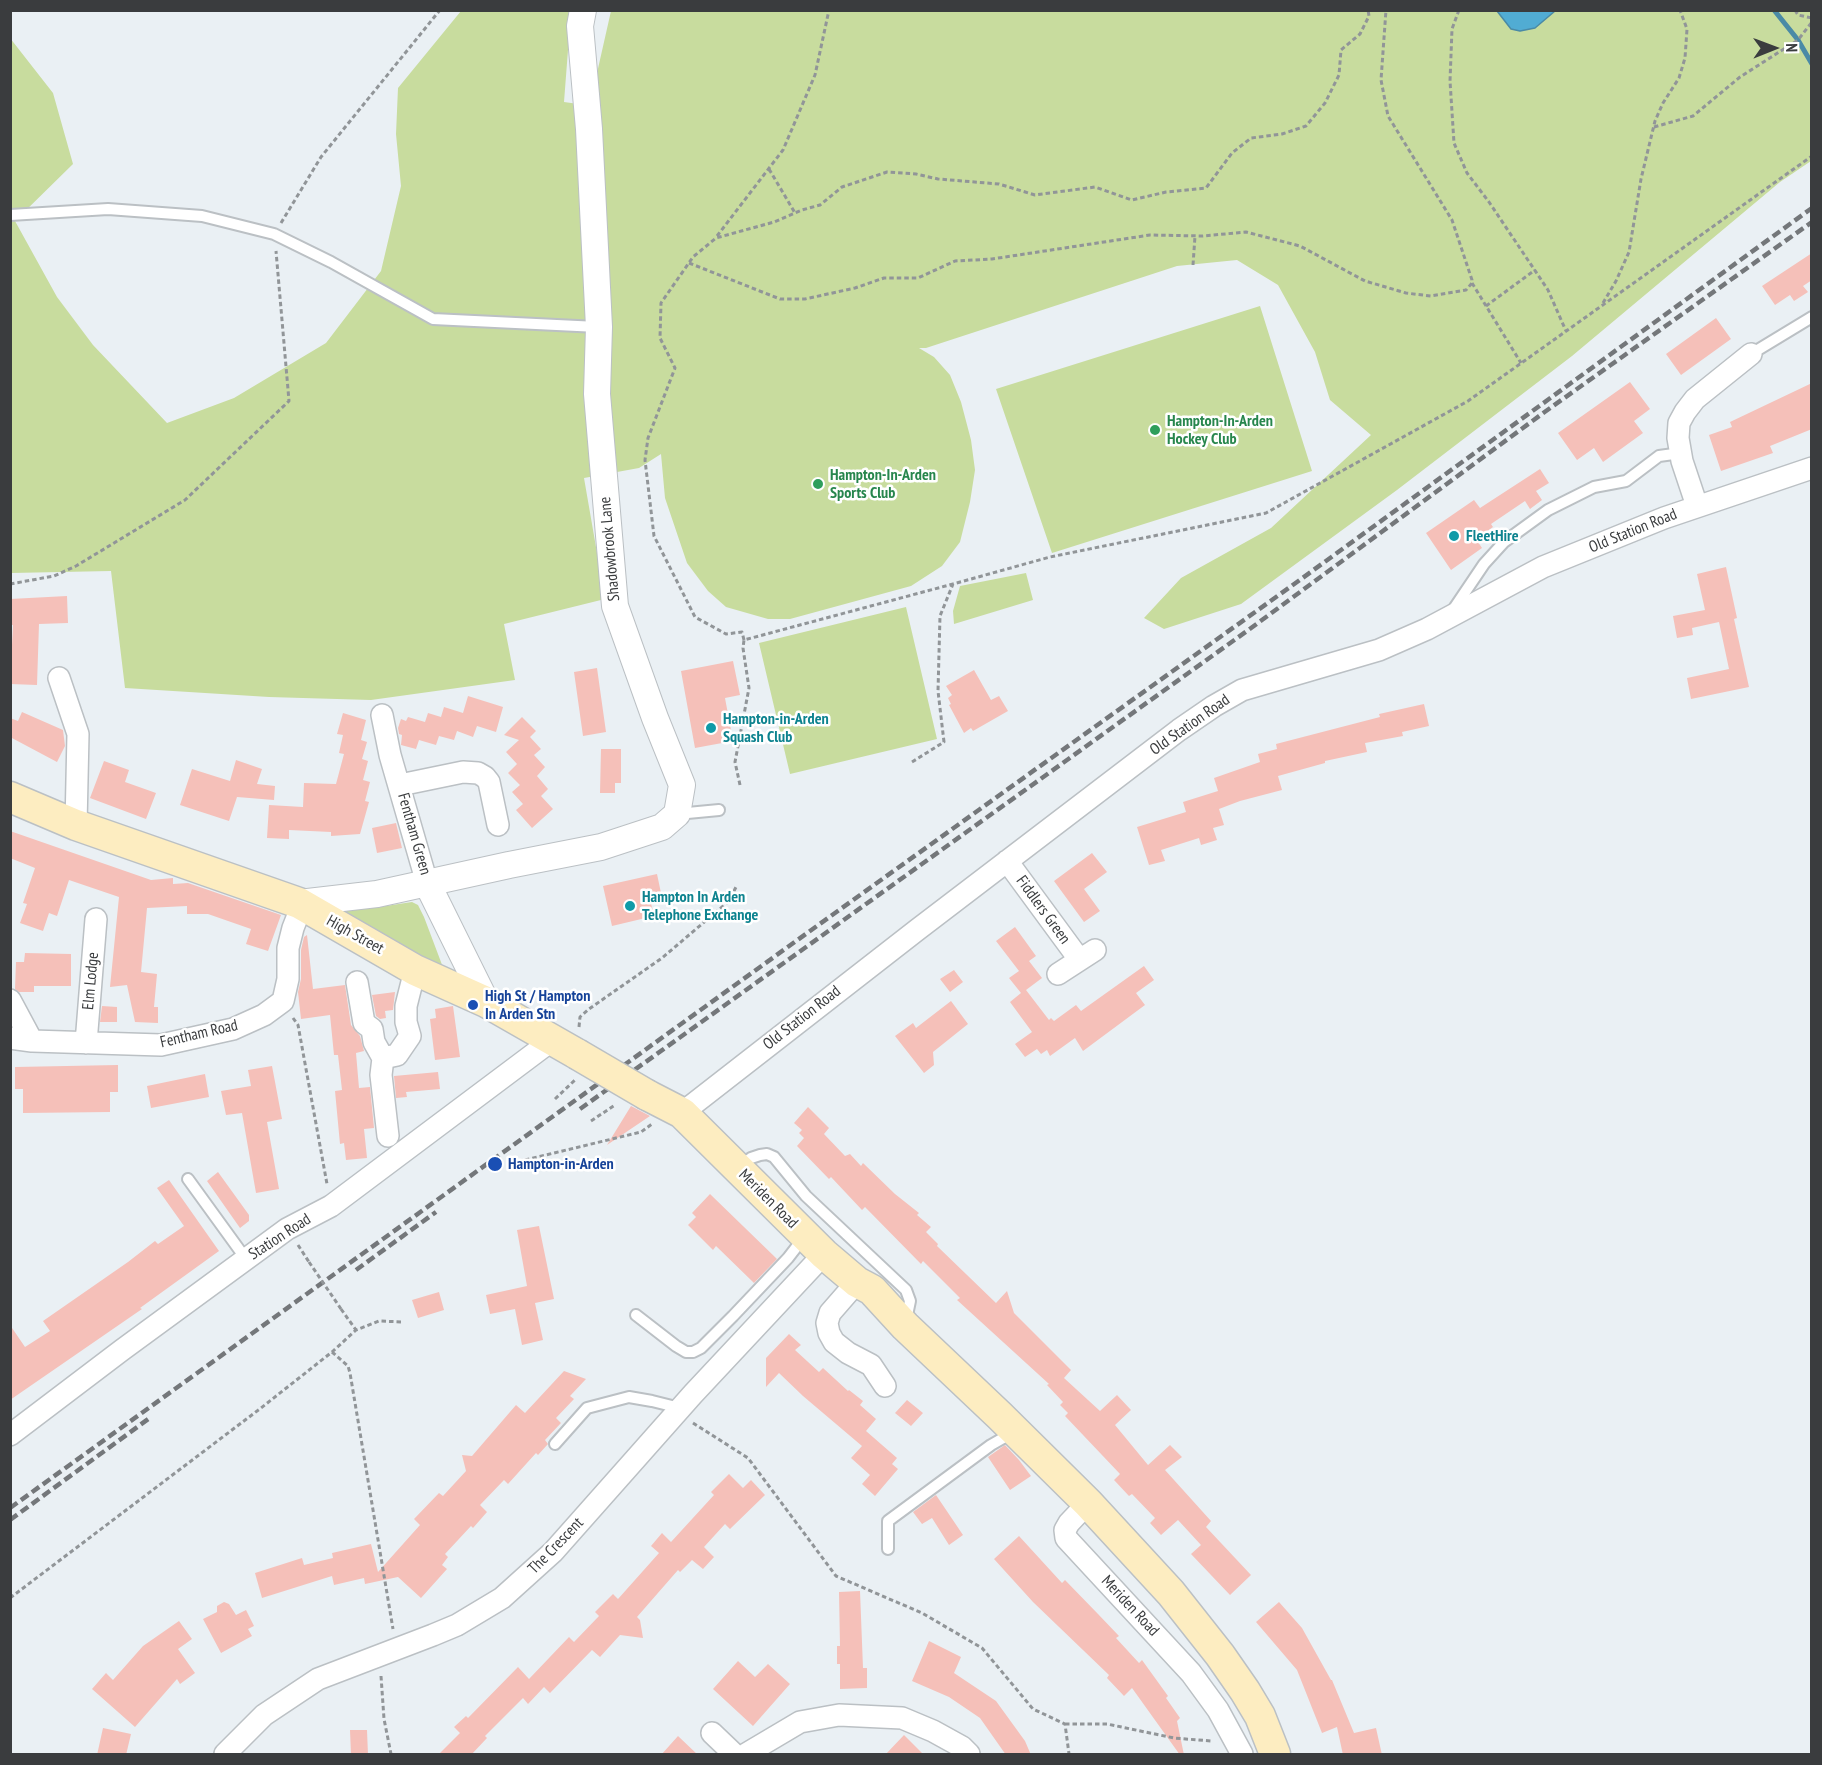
<!DOCTYPE html>
<html>
<head>
<meta charset="utf-8">
<style>
	body { margin:0 }
	#map { position:relative; width:1822px; height:1765px; overflow:hidden; background:#eaf0f4; font-family:"PT Sans Narrow",sans-serif }
	canvas { display:block }
	.frame { position:absolute; inset:0; border:12px solid #3a3c3e; pointer-events:none }
	.north { position:absolute; left:1744px; top:18px; width:60px; height:60px; -webkit-text-stroke:4px #fff; paint-order:stroke; rotate:89deg; font-size:16px; font-weight:700; line-height:24px; text-align:center; color:#3a3c3e }
	.north::after { content:''; display:block; margin:auto; width:21px; height:27px; background:#3a3c3e; clip-path:polygon(50% 0,100% 100%,50% 72%,0 100%) }
</style>
</head>
<body>
<div id="map">
<canvas width="1822" height="1765"></canvas>
<div class="frame"></div>
<div class="north">N</div>
</div>
<script>
const ctx = document.querySelector('canvas').getContext('2d');
ctx.lineJoin = 'round';
function fillPath(path, color) {
  ctx.fillStyle = color;
  ctx.fill(path, 'evenodd');
}
function toPath(rows) {
  const path = new Path2D();
  for (const r of rows) {
    path.moveTo(r[0], r[1]);
    for (let i = 2; i < r.length; i += 2) path.lineTo(r[i], r[i + 1]);
  }
  return path;
}
function trace(path, color, width, dash) {
  ctx.strokeStyle = color;
  ctx.lineWidth = width;
  ctx.lineCap = dash ? 'butt' : 'round';
  ctx.setLineDash(dash || []);
  ctx.stroke(path);
}
function drawText(font, color, halo, rows, align = 'center') {
  ctx.font = font + ' "PT Sans Narrow",sans-serif';
  ctx.lineWidth = 5;
  ctx.setLineDash([]);
  ctx.textBaseline = 'middle';
  ctx.strokeStyle = halo;
  ctx.fillStyle = color;
  for (const [text, x, y, turn = 0] of rows) {
    ctx.save();
    ctx.translate(x, y);
    ctx.rotate((+turn || 0) * Math.PI / 180);
    ctx.textAlign = isNaN(turn) ? turn : align;
    if (halo) ctx.strokeText(text, 0, 0);
    ctx.fillText(text, 0, 0);
    ctx.restore();
  }
}
fillPath(toPath([
	[461,11,571,11,564,102,600,107,597,73,611,11,1811,11,1811,161,1780,182,1572,356,1397,490,1241,604,1164,629,1144,618,1181,578,1271,528,1371,435,1330,400,1315,352,1278,285,1237,260,1177,266,926,348,919,348,934,357,950,375,961,402,971,440,975,470,970,502,960,542,942,566,911,586,790,619,768,619,726,607,708,591,687,563,665,498,661,454,639,468,584,478,605,599,504,624,515,680,371,700,269,697,125,688,111,571,11,573,10,38,53,93,73,164,15,221,57,297,93,345,167,423,234,398,326,343,381,271,401,186,396,134,398,88],
	[1260,306,1312,471,1052,553,996,389],
	[1026,573,1033,600,954,624,953,611,960,586],
	[906,607,937,739,790,774,759,643],
	[412,902,418,905,424,917,444,970,346,914,347,909,365,904,366,909]
]), '#c8dc9e');
const water = toPath([
	[1497,11,1555,11,1535,28,1520,31,1511,29,1497,11]
]);
fillPath(water, '#51acd3');
trace(water, '#4a8aa6', 1.5);
trace(toPath([
	[1774,10,1798,40,1812,64]
]), '#4a8aa6', 5);
fillPath(toPath([
	[1812,253,1812,280,1803,286,1808,292,1794,301,1790,295,1775,305,1762,286],
	[1716,318,1731,339,1681,375,1666,354],
	[1630,382,1650,409,1634,421,1643,433,1603,462,1594,448,1577,460,1558,433],
	[1812,383,1812,429,1770,446,1773,453,1721,471,1709,435,1732,427,1730,422],
	[1540,469,1549,483,1536,491,1542,500,1530,509,1525,501,1491,524,1493,527,1476,539,1482,548,1451,570,1426,533,1474,500,1480,508],
	[1726,567,1737,618,1734,619,1749,687,1691,699,1687,678,1729,669,1719,622,1692,628,1693,635,1677,638,1673,616,1705,610,1697,574],
	[67,596,68,623,39,624,37,685,10,684,13,625,10,625,10,599],
	[733,661,740,695,725,698,733,741,695,748,681,671],
	[597,668,606,732,583,736,574,672],
	[974,670,991,700,999,696,1008,711,973,731,971,728,964,733,949,705,951,704,948,698,952,695,946,686],
	[468,696,503,707,496,732,477,726,473,737,457,731,454,740,439,736,436,745,419,740,416,749,401,745,402,735,399,734,398,728,401,719,406,721,408,717,425,722,428,713,441,717,444,707,463,713],
	[1424,704,1429,726,1402,732,1403,736,1365,743,1367,752,1325,761,1325,763,1278,776,1282,790,1240,801,1219,809,1224,825,1213,828,1217,840,1201,845,1199,838,1161,850,1165,861,1149,865,1137,827,1186,812,1183,802,1218,791,1214,778,1260,762,1258,754,1277,749,1276,744,1380,717,1379,714],
	[22,712,63,730,65,746,57,762,10,737,10,718,18,721],
	[343,713,366,720,361,740,367,742,362,759,368,761,363,780,370,782,365,801,369,802,360,834,331,836,331,832,289,830,289,839,267,838,269,805,303,807,304,783,336,784,344,754,339,753,343,735,337,734],
	[522,717,536,731,530,737,541,749,534,755,545,767,537,776,548,789,541,796,553,809,532,828,516,810,523,804,512,792,520,785,508,773,517,764,506,752,519,740,504,735],
	[601,749,621,749,621,783,615,783,615,793,600,793],
	[236,760,262,769,257,784,275,786,274,800,237,797,229,821,180,805,192,769,230,781],
	[104,761,129,770,125,782,156,793,146,819,90,798],
	[396,823,402,848,377,853,372,828],
	[10,831,151,880,173,878,173,884,188,883,281,915,268,951,246,944,251,929,208,914,187,914,187,906,147,908,141,972,157,974,154,1007,158,1007,158,1023,135,1022,127,985,110,987,119,897,69,880,57,916,49,913,43,931,20,923,27,904,23,903,35,868,10,858],
	[1092,853,1107,872,1084,889,1100,911,1084,922,1054,881],
	[657,874,661,893,649,895,654,916,612,926,603,886],
	[1015,927,1036,956,1029,961,1042,978,1026,990,1049,1020,1051,1018,1054,1021,1076,1005,1081,1011,1144,966,1154,980,1136,993,1145,1005,1083,1051,1075,1038,1050,1056,1047,1050,1041,1054,1037,1049,1025,1057,1015,1044,1032,1032,1010,1002,1021,993,1009,978,1019,971,996,941],
	[307,935,313,989,345,985,351,1025,360,1036,364,1051,356,1053,359,1088,370,1087,374,1128,364,1129,367,1158,346,1160,344,1143,340,1144,335,1091,342,1090,338,1055,334,1055,330,1015,301,1019,298,992,301,979,301,950,304,937],
	[25,953,71,954,71,986,34,986,34,992,19,992,15,989,16,962,24,962],
	[954,970,963,982,950,992,940,979],
	[395,992,393,1010,385,1011,386,1018,380,1019,376,1016,372,995],
	[951,1001,968,1024,933,1052,934,1065,924,1073,895,1036,913,1023,916,1028],
	[102,1006,117,1007,117,1022,100,1022],
	[453,1006,460,1057,435,1060,430,1019,436,1018,435,1009],
	[118,1065,118,1092,110,1092,110,1112,23,1113,23,1089,15,1089,15,1067],
	[272,1066,282,1119,267,1122,279,1189,256,1193,242,1113,226,1115,221,1091,251,1086,248,1070],
	[438,1072,440,1089,406,1092,407,1097,396,1098,394,1076],
	[205,1074,209,1097,151,1108,147,1086],
	[631,1106,650,1116,607,1145],
	[808,1107,829,1128,824,1134,845,1156,850,1154,861,1166,863,1163,895,1194,919,1213,917,1215,931,1227,926,1232,938,1244,937,1246,996,1303,1007,1291,1014,1313,1071,1370,1064,1378,1100,1411,1117,1395,1131,1410,1115,1425,1148,1465,1170,1445,1182,1457,1165,1470,1211,1521,1206,1527,1251,1575,1230,1595,1191,1554,1201,1545,1178,1520,1161,1535,1150,1523,1155,1518,1132,1494,1129,1496,1114,1480,1120,1474,1065,1416,1068,1413,1060,1405,1063,1402,1047,1385,1049,1384,957,1300,960,1298,923,1261,921,1264,865,1207,862,1210,831,1177,829,1179,797,1146,804,1138,799,1133,802,1130,794,1123],
	[218,1172,249,1215,249,1221,240,1228,207,1181],
	[169,1180,219,1251,140,1308,142,1309,10,1400,10,1325,25,1347,50,1331,43,1321,128,1262,155,1241,158,1244,184,1226,157,1188],
	[710,1194,777,1259,754,1283,716,1246,713,1250,688,1225,696,1217,692,1213],
	[539,1226,554,1299,535,1303,543,1340,522,1345,515,1309,490,1314,486,1295,527,1286,517,1230],
	[439,1292,444,1310,418,1318,412,1300],
	[789,1334,801,1345,795,1350,819,1372,823,1368,848,1391,849,1390,863,1401,860,1405,876,1419,866,1431,897,1458,892,1464,898,1469,875,1496,862,1484,870,1475,851,1458,862,1446,803,1396,779,1373,766,1387,766,1358],
	[564,1371,586,1379,570,1396,574,1399,556,1418,561,1423,545,1440,548,1444,538,1455,536,1453,508,1484,504,1480,480,1505,487,1512,473,1528,471,1526,445,1554,448,1557,442,1565,447,1569,421,1598,398,1577,365,1584,364,1578,334,1585,332,1576,262,1598,255,1573,302,1558,304,1565,333,1558,332,1553,371,1544,378,1572,420,1525,414,1519,439,1493,443,1496,466,1471,462,1455,472,1456,516,1405,525,1413],
	[907,1400,923,1413,911,1426,895,1413],
	[1005,1445,1019,1460,1031,1476,1010,1490,988,1457],
	[729,1474,743,1488,751,1480,765,1495,730,1529,725,1524,704,1547,714,1557,703,1569,692,1560,680,1572,678,1570,637,1617,640,1620,643,1638,620,1635,600,1657,592,1650,550,1693,544,1687,528,1704,523,1698,485,1736,487,1738,471,1755,438,1755,460,1733,454,1727,466,1716,468,1718,518,1667,529,1679,569,1637,574,1642,599,1616,595,1612,613,1594,618,1599,659,1553,651,1546,662,1533,671,1542,714,1495,711,1492],
	[936,1495,963,1535,949,1545,932,1518,922,1524,913,1512],
	[1019,1536,1062,1583,1065,1580,1098,1614,1119,1636,1116,1638,1139,1663,1142,1660,1168,1696,1166,1698,1180,1718,1177,1721,1184,1755,1180,1755,1132,1688,1124,1696,1107,1678,1109,1675,1033,1602,994,1559],
	[860,1591,863,1668,867,1668,867,1688,840,1689,840,1664,837,1664,837,1646,840,1646,839,1592],
	[224,1602,229,1604,236,1615,246,1610,254,1626,248,1629,252,1636,221,1653,203,1619,217,1612,217,1606],
	[1279,1602,1302,1628,1331,1680,1332,1680,1354,1733,1376,1728,1382,1755,1343,1755,1337,1727,1322,1733,1297,1670,1256,1622],
	[179,1621,192,1639,178,1649,195,1673,180,1684,177,1679,135,1727,92,1689,106,1673,113,1680,143,1646],
	[929,1641,961,1657,954,1673,996,1701,1025,1741,1031,1755,1006,1755,980,1718,949,1697,912,1681],
	[738,1661,755,1677,768,1664,790,1684,753,1726,713,1689],
	[103,1728,131,1734,126,1755,97,1755],
	[350,1730,367,1730,368,1755,351,1755],
	[904,1735,924,1755,885,1755],
	[678,1736,698,1755,661,1755]
]), '#f5c0b9');
const service = toPath([
	[10,215,108,209,202,216,274,234,331,262,433,319,598,327],
	[1751,354,1812,317],
	[1453,610,1484,564,1504,542,1548,510,1594,487,1626,481,1659,456,1681,453],
	[677,814,719,810],
	[740,1166,751,1158,760,1155,767,1154,774,1157,806,1196,906,1290,910,1301,906,1320],
	[188,1179,246,1259],
	[636,1315,676,1346,686,1352,693,1352,701,1348,733,1316,788,1258,805,1236],
	[555,1444,587,1408,629,1397,652,1401,680,1408],
	[888,1549,888,1521,991,1445,1012,1433]
]);
const minor = toPath([
	[1697,506,1682,461,1678,438,1679,423,1685,412,1695,399,1751,354],
	[59,678,78,734,76,825],
	[382,715,390,755,427,883],
	[400,785,463,772,478,773,485,777,489,782,498,825],
	[1007,861,1079,959],
	[1058,974,1095,950],
	[357,982,364,1023,372,1029,374,1042,383,1058,397,1055,410,1036,406,1022,406,1006,415,970],
	[10,1000,32,1041],
	[10,1038,32,1041,161,1045,233,1029,264,1015,283,1001,288,979,288,948,293,928,302,905],
	[86,1043,96,919],
	[383,1058,381,1075,388,1136],
	[682,1113,917,930,1179,730,1214,706,1242,690,1379,650,1427,629,1543,567,1664,518,1812,468],
	[857,1282,830,1313,827,1323,829,1333,834,1342,848,1353,871,1365,885,1386],
	[10,1435,122,1350,287,1229,331,1206,551,1041],
	[1088,1503,1069,1523,1065,1530,1066,1538,1191,1673,1218,1710,1242,1754],
	[712,1733,734,1754],
	[225,1754,264,1715,318,1679,433,1635,457,1625,502,1598,553,1552,693,1394,824,1254],
	[746,1754,800,1722,839,1715,902,1718,933,1731,962,1747,969,1754]
]);
const tertiary = toPath([
	[427,883,486,1002],
	[299,903,377,894,509,865,601,847,662,827,677,814,682,785,655,718,615,606,597,394,599,327,589,129,580,26,583,10]
]);
const secondary = toPath([
	[10,797,76,825,299,903,415,970,486,1002,577,1054],
	[647,1095,682,1113,824,1254,857,1282,872,1290,905,1326,1000,1416,1088,1503,1171,1593,1220,1655,1245,1691,1260,1716,1275,1754]
]);
trace(service, '#bbc0c4', 14);
trace(minor, '#bbc0c4', 24);
trace(tertiary, '#bbc0c4', 28);
trace(secondary, '#bbc0c4', 33);
trace(toPath([
	[1459,10,1452,29,1450,81,1454,143,1467,173,1489,202,1548,290,1566,331],
	[1795,10,1798,15,1812,18],
	[1654,127,1693,116,1740,77,1798,40,1812,22],
	[769,169,795,213],
	[281,223,321,157,440,10],
	[717,236,783,150,815,75,829,10],
	[689,263,780,299,805,299,855,288,884,278,918,278,955,261,992,259,1150,235,1203,236,1246,232,1300,246,1365,281,1406,293,1431,296,1466,290,1472,283,1472,280,1452,220,1388,116,1381,80,1386,10],
	[1193,265,1195,236],
	[1472,283,1521,363],
	[1603,303,1616,281,1629,252,1641,179,1655,121,1663,103,1679,78,1685,58,1687,29,1680,10],
	[1486,306,1535,270],
	[10,584,54,576,76,566,185,500,289,401,276,251],
	[744,640,742,632,726,634,695,617,654,536,645,460,648,438,675,368,660,338,661,303,693,257,716,238,774,222,802,210,820,205,842,187,887,172,916,174,938,179,999,184,1035,195,1095,187,1132,200,1166,192,1206,188,1232,153,1251,138,1282,134,1306,126,1325,103,1339,75,1341,50,1360,34,1369,16,1368,10],
	[912,762,944,742,938,691,940,616,953,584,1050,557,1266,513,1468,401,1812,156],
	[740,785,735,762,749,688,743,648,744,640,953,584],
	[293,1018,298,1025,327,1184],
	[579,1027,580,1017,589,1009,662,958,729,901,737,885],
	[555,1099,576,1079],
	[591,1121,615,1105],
	[525,1160,641,1132,652,1124],
	[298,1245,309,1262],
	[341,1309,356,1330],
	[332,1352,348,1366,350,1373,393,1629],
	[693,1423,748,1458,836,1576,922,1613,982,1648,1033,1709,1065,1724,1069,1754],
	[10,1598,261,1408,332,1352,356,1330,379,1321,404,1322],
	[381,1676,384,1719,391,1754],
	[1065,1724,1107,1724,1174,1738,1211,1741]
]), '#919598', 3, [4.5, 3]);
trace(service, '#fff', 10);
trace(minor, '#fff', 21);
trace(tertiary, '#fff', 26);
trace(secondary, '#fdedc1', 30);
trace(toPath([
	[580,1109,1247,631,1546,411,1812,222],
	[356,1270,436,1212],
	[10,1508,828,918,1297,582,1812,208],
	[10,1520,151,1417]
]), '#74777a', 4.5, [9, 4.5]);
const secondaryBridge = toPath([
	[577,1054,647,1095]
]);
trace(secondaryBridge, '#bbc0c4', 33, []);
trace(toPath([
	[309,1262,341,1309]
]), '#919598', 3, [4.5, 3]);
trace(secondaryBridge, '#fdedc1', 30);
for (const [x, y, r, color] of [
	[1155,430,6,"#2e9e5b"],
	[818,484,6,"#2e9e5b"],
	[1454,536,6,"#0f9aa8"],
	[711,728,6,"#0f9aa8"],
	[630,906,6,"#0f9aa8"],
	[473,1005,6,"#1a4fb4"],
	[495,1164,8,"#1a4fb4"]
]) {
  const dot = new Path2D();
  dot.arc(x, y, r, 0, 2 * Math.PI);
  ctx.fillStyle = color;
  ctx.fill(dot);
  trace(dot, '#fff', 2);
}
drawText('bold 16px', '#27864d', '#fff', [
	["Hampton-In-Arden",1167,421],
	["Hockey Club",1167,439],
	["Hampton-In-Arden",830,475],
	["Sports Club",830,493]
], 'left');
drawText('16px', '#3a3c3e', '#fff', [
	["Old Station Road",1633,531,-22],
	["Shadowbrook Lane",610,549,-95],
	["Old Station Road",1190,725,-35],
	["Fentham Green",414,834,74],
	["Fiddlers Green",1043,910,54],
	["High Street",355,935,29],
	["Elm Lodge",91,981,-85],
	["Old Station Road",802,1018,-38],
	["Fentham Road",199,1034,-13],
	["Meriden Road",768,1199,45],
	["Station Road",280,1237,-33],
	["The Crescent",556,1546,-46],
	["Meriden Road",1130,1606,47]
]);
drawText('bold 16px', '#0d838f', '#fff', [
	["FleetHire",1466,536],
	["Hampton-in-Arden",723,719],
	["Squash Club",723,737],
	["Hampton In Arden",642,897],
	["Telephone Exchange",642,915]
], 'left');
drawText('bold 16px', '#164399', '#fff', [
	["High St / Hampton",485,996],
	["In Arden Stn",485,1014],
	["Hampton-in-Arden",508,1164]
], 'left');
</script>
</body>
</html>
